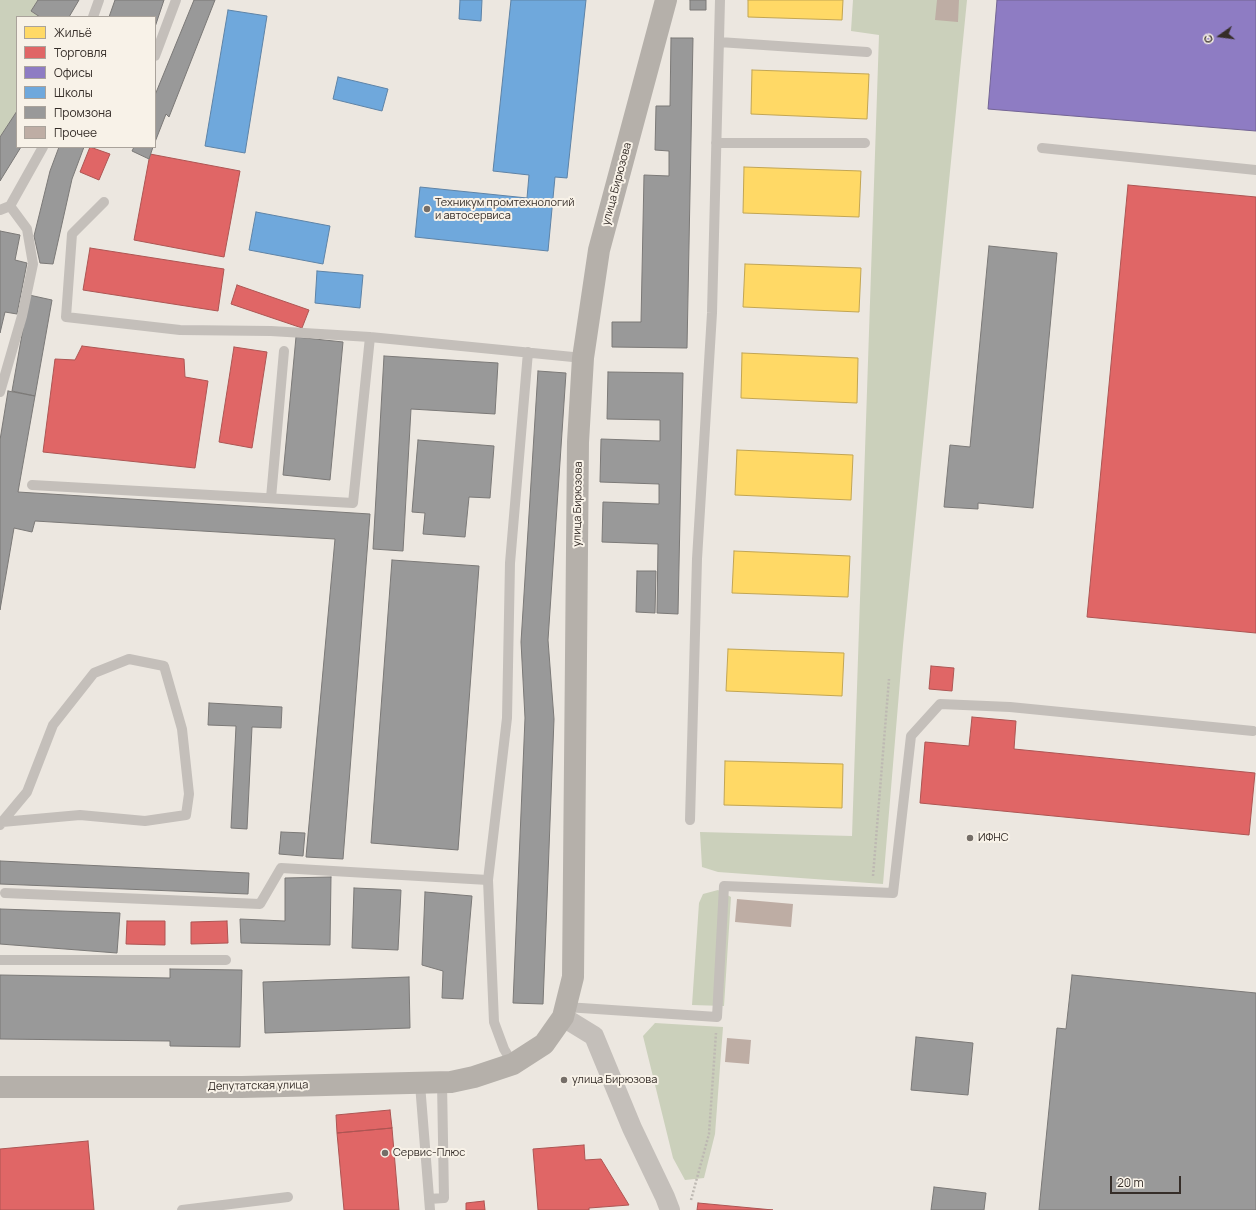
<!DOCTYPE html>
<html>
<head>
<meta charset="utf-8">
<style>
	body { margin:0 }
	#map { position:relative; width:1256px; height:1210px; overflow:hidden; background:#ece7e0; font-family:Manrope,sans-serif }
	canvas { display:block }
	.legend { position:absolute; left:16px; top:16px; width:140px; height:132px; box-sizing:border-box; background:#f8f2e8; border:1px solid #aaa39b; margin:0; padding:5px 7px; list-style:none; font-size:12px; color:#352d28 }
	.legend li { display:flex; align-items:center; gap:8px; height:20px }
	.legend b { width:20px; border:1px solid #aaa39b }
	.north { position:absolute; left:1200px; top:16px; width:40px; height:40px; -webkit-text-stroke:3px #f8f2e8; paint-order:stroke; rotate:256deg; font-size:11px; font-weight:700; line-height:16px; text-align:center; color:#352d28 }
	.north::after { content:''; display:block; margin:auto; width:14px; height:18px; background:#352d28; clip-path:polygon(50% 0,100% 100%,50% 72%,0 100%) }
	.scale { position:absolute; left:1110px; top:1176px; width:71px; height:18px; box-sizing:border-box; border:2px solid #352d28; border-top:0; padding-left:5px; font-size:12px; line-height:14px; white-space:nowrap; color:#352d28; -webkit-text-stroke:3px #f8f2e8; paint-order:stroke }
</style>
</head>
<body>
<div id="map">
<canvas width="1256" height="1210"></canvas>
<ul class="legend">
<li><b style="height:11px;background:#ffd966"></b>Жильё</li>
<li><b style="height:11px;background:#e06666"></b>Торговля</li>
<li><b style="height:11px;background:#8e7cc3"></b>Офисы</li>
<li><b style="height:11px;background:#6fa8dc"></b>Школы</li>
<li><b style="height:11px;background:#999"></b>Промзона</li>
<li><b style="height:11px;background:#beada4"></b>Прочее</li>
</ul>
<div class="north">С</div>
<div class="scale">20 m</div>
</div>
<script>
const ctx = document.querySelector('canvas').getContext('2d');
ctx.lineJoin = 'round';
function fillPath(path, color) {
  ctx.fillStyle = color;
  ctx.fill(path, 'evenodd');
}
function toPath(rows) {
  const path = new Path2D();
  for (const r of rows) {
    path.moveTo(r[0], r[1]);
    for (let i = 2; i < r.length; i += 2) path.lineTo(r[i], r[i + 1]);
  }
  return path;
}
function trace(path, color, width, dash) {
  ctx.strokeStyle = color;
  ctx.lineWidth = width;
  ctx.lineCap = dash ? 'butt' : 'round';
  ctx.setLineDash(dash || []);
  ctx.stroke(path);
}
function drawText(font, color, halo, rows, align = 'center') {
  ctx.font = font + ' Manrope,sans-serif';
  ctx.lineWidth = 4;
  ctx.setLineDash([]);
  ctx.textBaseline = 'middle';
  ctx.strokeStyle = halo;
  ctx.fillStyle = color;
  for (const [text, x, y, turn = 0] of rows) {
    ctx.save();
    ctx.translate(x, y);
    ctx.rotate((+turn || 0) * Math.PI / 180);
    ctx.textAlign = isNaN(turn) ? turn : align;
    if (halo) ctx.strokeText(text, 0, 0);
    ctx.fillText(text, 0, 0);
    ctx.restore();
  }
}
fillPath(toPath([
	[0,0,38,0,31,11,40,17,17,17,17,111,0,137],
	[853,0,967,0,903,645,883,884,718,872,702,867,700,832,852,836,879,35,851,31],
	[718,890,731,897,724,1006,692,1005,699,903,703,894],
	[655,1023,723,1027,715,1134,704,1178,685,1180,673,1158,643,1036]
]), '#cbd0bb');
const homes = toPath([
	[748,0,843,0,842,20,748,17,748,0],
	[752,70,869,74,867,119,751,114,752,70],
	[744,167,861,171,859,217,743,213,744,167],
	[745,264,861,268,859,312,743,307,745,264],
	[742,353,858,358,857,403,741,398,742,353],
	[737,450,853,455,851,500,735,495,737,450],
	[734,551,850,556,848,597,732,593,734,551],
	[728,649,844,653,842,696,726,691,728,649],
	[725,761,843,764,842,808,724,805,725,761]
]);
fillPath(homes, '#ffd966');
trace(homes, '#c2a553', 1);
const shops = toPath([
	[90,147,110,154,99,180,80,172,90,147],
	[150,154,240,171,224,257,134,240,150,154],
	[1128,185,1256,197,1256,633,1087,617,1128,185],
	[90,248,224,269,218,311,83,290,90,248],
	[237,285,309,310,302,328,231,304,237,285],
	[82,346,184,359,185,377,208,381,195,468,43,452,55,359,75,360,82,346],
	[234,347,267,352,252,448,219,442,234,347],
	[931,666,954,668,952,691,929,689,931,666],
	[972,717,1016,721,1014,749,1255,773,1249,835,920,803,925,742,969,746,972,717],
	[127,921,165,921,165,945,126,944,127,921],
	[227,921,228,943,191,944,191,922,227,921],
	[390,1110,392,1128,337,1133,336,1115,390,1110],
	[392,1128,399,1210,344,1210,337,1133,392,1128],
	[88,1141,94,1210,0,1210,0,1149,88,1141],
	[584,1145,585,1160,601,1159,629,1205,589,1208,589,1210,538,1210,533,1149,584,1145],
	[484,1201,485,1210,466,1210,466,1203,484,1201],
	[698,1203,773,1210,697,1210,698,1203]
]);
fillPath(shops, '#e06666');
trace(shops, '#ad5553', 1);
const offices = toPath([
	[997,0,1256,0,1256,131,988,109,997,0]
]);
fillPath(offices, '#8e7cc3');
trace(offices, '#736494', 1);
const schools = toPath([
	[460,0,482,0,481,21,459,19,460,0],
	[511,0,586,0,567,178,555,177,548,251,415,237,420,187,527,198,529,175,493,171,511,0],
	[228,10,267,16,245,153,205,146,228,10],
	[338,77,388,89,382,111,333,99,338,77],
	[256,212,330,226,323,264,249,250,256,212],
	[317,271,363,275,360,308,315,303,317,271]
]);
fillPath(schools, '#6fa8dc');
trace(schools, '#5e83a6', 1);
const industry = toPath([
	[38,0,79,0,69,17,40,17,31,11,38,0],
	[115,0,164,0,155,27,155,17,109,17,115,0],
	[194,0,215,0,169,117,166,114,155,142,155,95,194,0],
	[690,0,706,0,706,10,690,10,690,0],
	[671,38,693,38,687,348,612,347,612,322,641,322,644,175,669,176,669,151,655,150,656,106,670,106,671,38],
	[17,111,17,147,21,147,0,181,0,137,17,111],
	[59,147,84,147,72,179,53,264,40,263,34,236,50,171,59,147],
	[134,147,153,147,149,159,132,151,134,147],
	[0,231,20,235,15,260,27,263,17,314,5,312,0,333,0,231],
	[989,246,1057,253,1033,508,978,503,978,509,944,507,950,445,970,447,989,246],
	[29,295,52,300,35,396,12,391,29,295],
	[296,337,343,342,330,480,283,475,296,337],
	[384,356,498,363,495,414,411,409,403,551,373,549,384,356],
	[538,371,566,373,548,640,554,719,543,1004,513,1003,525,718,521,642,538,371],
	[608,372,683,373,678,614,657,613,658,544,602,542,603,502,659,504,659,484,600,482,601,439,660,441,660,420,607,419,608,372],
	[8,391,35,396,18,492,370,514,343,859,306,857,335,539,35,521,32,532,14,528,0,610,0,440,8,391],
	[418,440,494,446,490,498,469,497,465,537,423,534,425,513,412,512,418,440],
	[392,560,479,566,458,850,371,843,392,560],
	[637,571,656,571,655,613,636,612,637,571],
	[209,703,282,707,281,728,252,727,247,829,231,828,236,726,208,725,209,703],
	[281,832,305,833,303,856,279,854,281,832],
	[0,861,249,873,248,894,0,884,0,861],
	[331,877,330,945,241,943,240,919,285,921,285,878,331,877],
	[354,888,401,890,398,950,352,948,354,888],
	[425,892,472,896,463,999,442,998,443,971,422,965,425,892],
	[0,909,120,913,117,953,0,944,0,909],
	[170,969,242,970,240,1047,170,1046,170,1041,0,1039,0,975,170,978,170,969],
	[1072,975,1256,993,1256,1210,1039,1210,1057,1028,1066,1029,1072,975],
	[409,977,410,1028,265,1033,263,982,409,977],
	[916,1037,973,1043,968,1095,911,1090,916,1037],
	[934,1187,986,1193,984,1210,931,1210,934,1187]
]);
fillPath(industry, '#999');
trace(industry, '#7b7977', 1);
fillPath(toPath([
	[937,0,959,0,958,22,935,20],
	[737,899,793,904,791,927,735,922],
	[727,1038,751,1040,749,1064,725,1062]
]), '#beada4');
trace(toPath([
	[873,876,889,679],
	[691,1200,709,1134,716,1033]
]), '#bdb8b2', 2.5, [2, 2]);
trace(toPath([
	[93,17,99,0],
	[719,42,867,52],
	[155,56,176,0],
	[716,143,865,143],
	[1042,148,1256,170],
	[104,202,72,234,66,317,180,330,271,331,370,337,583,358],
	[0,210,10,206],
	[0,392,22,316,33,264,27,229,10,206,43,147],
	[32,485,353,503,370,337],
	[271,498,284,351],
	[690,820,697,559,712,313,720,0],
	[0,825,2,822,27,792,53,725,94,673,129,659,164,666,182,729,189,794,186,815,145,821,80,815,2,822],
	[5,893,260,904,281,868,488,880],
	[0,960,226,960],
	[566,1007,717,1017,724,886,893,893,911,736,940,704,1010,707,1253,731],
	[513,1064,504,1049,494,1022,488,880,507,718,510,563,528,352],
	[420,1084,430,1210],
	[429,1199,444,1198,442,1082],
	[182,1210,288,1197]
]), '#c4bfba', 10);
trace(toPath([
	[563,1017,594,1036,632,1128,665,1197,670,1210]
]), '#c4bfba', 20);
trace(toPath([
	[0,1087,242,1087,451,1082,474,1077,513,1064,544,1044,563,1017,573,977,578,442,583,358,599,250,666,0]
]), '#b5b0aa', 22);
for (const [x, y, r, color] of [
	[427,209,4,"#756e68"],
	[970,838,4,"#756e68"],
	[564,1080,4,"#756e68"],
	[385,1153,4,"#756e68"]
]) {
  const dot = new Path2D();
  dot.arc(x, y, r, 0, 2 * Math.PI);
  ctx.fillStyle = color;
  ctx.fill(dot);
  trace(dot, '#f8f2e8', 1.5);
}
drawText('11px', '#352d28', '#f8f2e8', [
	["улица Бирюзова",617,184,-75],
	["улица Бирюзова",578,504,-89],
	["Депутатская улица",258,1086,-1]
]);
drawText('11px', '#352d28', '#f8f2e8', [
	["Техникум промтехнологий",435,203],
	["и автосервиса",435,216],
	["ИФНС",978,838],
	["улица Бирюзова",572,1080],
	["Сервис-Плюс",393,1153]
], 'left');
</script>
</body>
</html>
